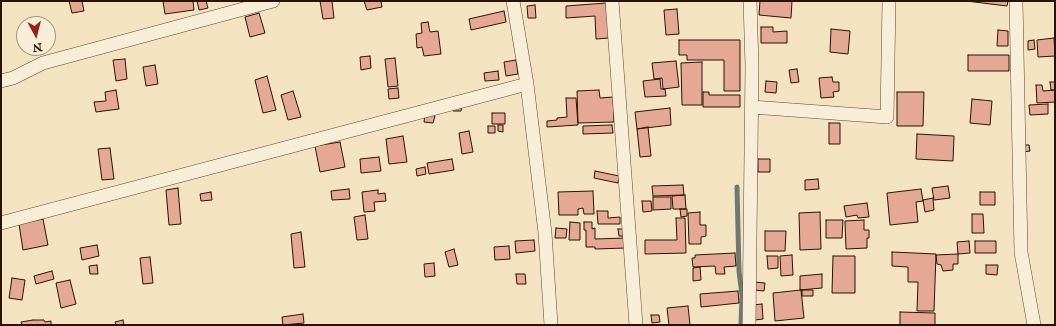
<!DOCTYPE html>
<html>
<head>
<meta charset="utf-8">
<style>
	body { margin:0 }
	#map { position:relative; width:1056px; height:326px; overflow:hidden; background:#f4e3c0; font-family:"IM FELL English",serif }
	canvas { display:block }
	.frame { position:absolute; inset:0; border:2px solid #291305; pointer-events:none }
	.north { position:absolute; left:16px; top:16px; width:40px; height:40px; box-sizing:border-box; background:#f8edd6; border:1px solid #a59682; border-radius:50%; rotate:173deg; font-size:11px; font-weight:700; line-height:16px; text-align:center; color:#291305 }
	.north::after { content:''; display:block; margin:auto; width:14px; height:18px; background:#8f2418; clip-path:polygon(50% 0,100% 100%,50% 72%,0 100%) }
</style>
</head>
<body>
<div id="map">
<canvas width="1056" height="326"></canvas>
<div class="frame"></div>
<div class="north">N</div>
</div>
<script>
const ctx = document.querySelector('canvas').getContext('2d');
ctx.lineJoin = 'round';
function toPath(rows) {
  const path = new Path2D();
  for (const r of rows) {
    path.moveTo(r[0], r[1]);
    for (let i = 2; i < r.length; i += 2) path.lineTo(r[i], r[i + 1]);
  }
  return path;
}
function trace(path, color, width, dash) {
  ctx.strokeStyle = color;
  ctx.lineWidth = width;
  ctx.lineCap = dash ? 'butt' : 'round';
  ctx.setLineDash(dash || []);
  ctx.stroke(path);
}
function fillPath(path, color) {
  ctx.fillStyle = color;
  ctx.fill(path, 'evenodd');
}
trace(toPath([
	[737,187,739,271,742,295,741,325]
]), '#707872', 5);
const building = toPath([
	[69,1,82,1,84,11,72,13,69,1],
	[163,1,193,1,194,10,165,14,163,1],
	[197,1,206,1,208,8,199,10,197,1],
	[320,1,332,1,334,18,323,19,320,1],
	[364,1,381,1,382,7,367,10,364,1],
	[760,1,792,1,791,18,759,15,760,1],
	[966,1,1008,1,1007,6,966,1],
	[606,3,609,38,596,39,595,16,566,18,566,6,606,3],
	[535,5,536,18,528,18,527,6,535,5],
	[677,9,679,34,666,35,664,10,677,9],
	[504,11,506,22,471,30,469,19,504,11],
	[259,13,265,33,250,37,245,17,259,13],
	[428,22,430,32,438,31,441,54,424,56,422,47,417,48,416,34,422,33,421,23,428,22],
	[761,27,773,27,773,32,787,31,787,43,761,43,761,27],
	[831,29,850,31,848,54,830,52,831,29],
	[998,30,1008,31,1008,46,997,46,998,30],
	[1054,38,1055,56,1038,57,1037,40,1054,38],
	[679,40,740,40,740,91,724,91,724,60,687,60,687,55,679,55,679,40],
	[1034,40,1035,49,1028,50,1028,41,1034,40],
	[968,55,1009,55,1009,71,968,71,968,55],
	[370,56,371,68,361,70,360,57,370,56],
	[395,58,398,86,388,87,385,59,395,58],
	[125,59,127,79,116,81,113,60,125,59],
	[516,60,518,74,506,76,504,62,516,60],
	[676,61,679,87,663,89,662,78,654,79,652,63,676,61],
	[702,62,702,105,682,105,681,63,702,62],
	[155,65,158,84,146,86,143,67,155,65],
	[797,69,799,82,791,83,789,70,797,69],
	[498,71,499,80,485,81,484,73,498,71],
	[267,76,276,110,263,113,255,80,267,76],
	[832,77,833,82,839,82,839,91,833,92,834,97,821,98,819,78,832,77],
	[660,79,661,89,665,89,666,96,645,97,643,81,660,79],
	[766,81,777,82,776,93,765,92,766,81],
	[1050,82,1055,82,1055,90,1051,90,1050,82],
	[1036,85,1042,85,1043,91,1055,90,1055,102,1037,103,1036,85],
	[398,88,399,98,389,99,388,89,398,88],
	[116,90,119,109,96,112,94,102,106,101,105,92,116,90],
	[599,90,600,98,613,97,614,122,578,123,577,91,599,90],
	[293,91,301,117,288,120,281,95,293,91],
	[703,92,709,92,709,95,740,95,740,107,703,107,703,92],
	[897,92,924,92,923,126,897,126,897,92],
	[566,98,576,98,578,125,547,127,547,121,557,120,557,118,567,117,566,98],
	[972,99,992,101,990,125,970,123,972,99],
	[1048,104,1048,114,1030,115,1029,105,1048,104],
	[453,106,462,106,461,111,453,111,453,106],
	[670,108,671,125,637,129,635,112,670,108],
	[492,113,505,113,505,124,492,124,492,113],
	[425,114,435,116,433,123,424,122,425,114],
	[829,123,840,123,840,144,829,144,829,123],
	[498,125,503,125,503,132,498,131,498,125],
	[612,125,613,133,583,134,583,126,612,125],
	[488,126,495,126,495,133,488,133,488,126],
	[648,127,651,156,640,157,637,129,648,127],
	[469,131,473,152,462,154,459,133,469,131],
	[917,134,954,136,953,161,916,159,917,134],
	[403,136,407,162,389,164,386,139,403,136],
	[340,142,345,167,320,172,315,146,340,142],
	[1021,145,1029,145,1030,151,1022,152,1021,145],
	[110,148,114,179,102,180,98,149,110,148],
	[379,157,381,171,361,173,360,159,379,157],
	[452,159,454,170,429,174,427,163,452,159],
	[758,159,770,159,770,172,758,172,758,159],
	[425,167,426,174,417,176,416,169,425,167],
	[595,171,619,176,618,183,594,178,595,171],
	[818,179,819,189,805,190,805,180,818,179],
	[683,185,684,195,653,196,652,186,683,185],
	[948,186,950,198,934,200,932,188,948,186],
	[178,188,181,224,169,225,166,190,178,188],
	[349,189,350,199,332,200,331,191,349,189],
	[921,189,923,201,916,202,918,222,890,225,887,193,921,189],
	[378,190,378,194,385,193,386,201,374,202,375,211,364,212,362,192,378,190],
	[593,191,594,214,584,214,583,208,578,209,578,215,559,215,558,192,593,191],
	[211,192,212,200,201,201,200,194,211,192],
	[980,192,995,192,995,205,980,205,980,192],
	[685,195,686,209,673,209,672,196,685,195],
	[653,197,671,197,671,209,653,210,653,197],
	[933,198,934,210,925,212,923,200,933,198],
	[642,201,651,201,652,211,643,212,642,201],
	[867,203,869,217,858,218,857,215,846,217,844,206,867,203],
	[680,209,687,209,687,216,681,217,680,209],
	[597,211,608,211,608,218,620,217,620,224,598,224,597,211],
	[700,212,700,225,706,225,706,236,701,237,701,244,689,244,688,213,700,212],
	[820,212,821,249,800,250,799,213,820,212],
	[972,214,983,214,984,233,972,233,972,214],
	[365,215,368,239,357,240,354,217,365,215],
	[676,218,685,218,686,253,645,254,645,240,677,240,676,218],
	[43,219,48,245,23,250,19,224,43,219],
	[826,220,843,220,842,238,826,238,826,220],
	[864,220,864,230,869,230,869,238,867,238,867,248,846,249,845,221,864,220],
	[570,222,580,223,580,240,569,240,570,222],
	[584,222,592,222,592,229,595,228,595,239,625,238,626,248,595,249,595,247,586,247,586,230,584,230,584,222],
	[556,228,567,229,566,238,555,238,556,228],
	[618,229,625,229,626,236,619,236,618,229],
	[765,231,786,231,785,251,765,251,765,231],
	[301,232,305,267,294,268,291,234,301,232],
	[534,240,535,251,516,253,515,241,534,240],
	[969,241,970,253,958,254,957,242,969,241],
	[975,241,996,241,996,253,975,253,975,241],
	[97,245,99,256,82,260,80,248,97,245],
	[509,246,510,259,495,260,494,247,509,246],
	[454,249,458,265,449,267,445,252,454,249],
	[892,252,936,254,934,311,917,311,918,282,908,282,908,267,892,266,892,252],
	[735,253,736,266,724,267,725,274,716,274,715,266,693,267,692,258,695,258,695,255,735,253],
	[958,254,958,264,953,264,953,270,943,271,941,265,937,264,936,255,958,254],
	[792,255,793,275,781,276,780,256,792,255],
	[767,256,778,256,778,268,768,269,767,256],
	[833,256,855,256,855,293,832,293,833,256],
	[150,257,153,283,143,284,140,258,150,257],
	[434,263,435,276,425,277,424,264,434,263],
	[97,265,98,274,90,274,89,266,97,265],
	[986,265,998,265,997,275,986,274,986,265],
	[700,267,701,280,693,281,693,268,700,267],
	[52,271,54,279,36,284,34,276,52,271],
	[516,274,525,274,526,284,517,284,516,274],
	[822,274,822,288,800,290,800,276,822,274],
	[12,278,25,280,22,300,9,298,12,278],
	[70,280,76,304,61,308,56,283,70,280],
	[754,282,765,283,764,291,754,290,754,282],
	[801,290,804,318,775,321,773,293,801,290],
	[802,290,813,290,813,296,802,296,802,290],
	[738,291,739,303,701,307,700,294,738,291],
	[762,304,763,319,755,320,753,305,762,304],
	[688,306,690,325,669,325,667,308,688,306],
	[900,312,935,313,935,325,900,325,900,312],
	[303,314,304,323,283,325,282,317,303,314],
	[651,315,659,315,660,322,652,323,651,315],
	[33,320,44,320,45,322,51,321,51,325,22,325,21,322,33,320],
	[123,320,124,325,116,325,115,322,123,320]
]);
fillPath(building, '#e5a895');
trace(building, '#291305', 1);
const street = toPath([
	[513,1,527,84,545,233,551,325],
	[612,1,636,325],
	[1016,1,1021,252,1034,325],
	[1,81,13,78,43,63,273,1],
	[752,107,887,117,889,1],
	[1,223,527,84],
	[749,325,752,66,750,1]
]);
trace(street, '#5c4734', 14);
trace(street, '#f8edd6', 13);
</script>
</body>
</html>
